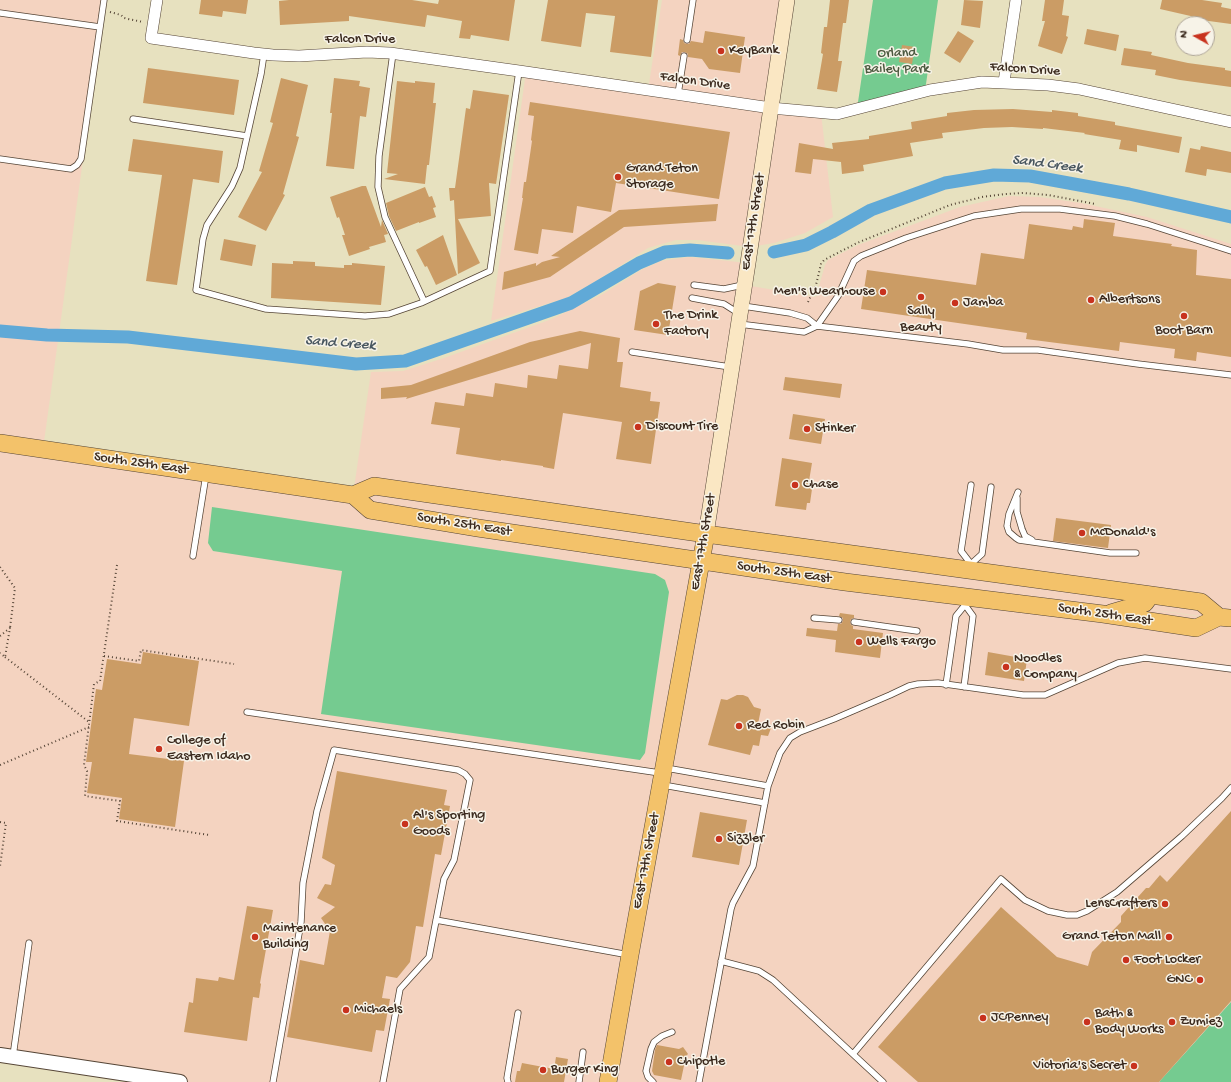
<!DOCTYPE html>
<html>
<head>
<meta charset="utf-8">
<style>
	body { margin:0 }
	#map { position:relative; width:1231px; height:1082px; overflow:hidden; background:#e7e1bf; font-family:"Gochi Hand",sans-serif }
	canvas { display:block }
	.north { position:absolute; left:1175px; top:16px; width:40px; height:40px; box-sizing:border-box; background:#f7f3e8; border:1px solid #aca397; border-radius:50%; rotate:278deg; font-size:11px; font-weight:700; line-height:16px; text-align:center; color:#3b2a1e }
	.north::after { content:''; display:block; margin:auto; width:14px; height:18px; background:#c8321e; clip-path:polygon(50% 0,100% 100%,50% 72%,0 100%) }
</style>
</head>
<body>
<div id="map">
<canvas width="1231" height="1082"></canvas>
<div class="north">N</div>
</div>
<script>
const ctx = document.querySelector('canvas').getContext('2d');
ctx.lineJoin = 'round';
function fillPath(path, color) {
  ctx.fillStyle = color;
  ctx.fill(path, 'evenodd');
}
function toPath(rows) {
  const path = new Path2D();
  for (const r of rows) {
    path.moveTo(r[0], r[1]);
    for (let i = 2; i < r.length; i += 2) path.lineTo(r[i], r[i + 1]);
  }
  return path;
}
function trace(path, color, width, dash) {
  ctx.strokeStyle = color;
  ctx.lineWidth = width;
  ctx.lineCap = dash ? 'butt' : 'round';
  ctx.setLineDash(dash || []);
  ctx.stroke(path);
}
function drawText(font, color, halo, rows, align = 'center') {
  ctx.font = font + ' "Gochi Hand",sans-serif';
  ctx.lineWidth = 3;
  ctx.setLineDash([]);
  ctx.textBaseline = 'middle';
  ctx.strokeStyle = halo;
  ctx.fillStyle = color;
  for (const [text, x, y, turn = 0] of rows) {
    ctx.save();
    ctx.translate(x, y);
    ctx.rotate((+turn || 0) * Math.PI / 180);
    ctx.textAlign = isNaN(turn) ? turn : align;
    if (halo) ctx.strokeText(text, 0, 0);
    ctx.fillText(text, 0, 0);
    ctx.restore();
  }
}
fillPath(toPath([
	[0,0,105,0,43,449,353,495,371,372,403,371,444,358,552,319,603,294,641,270,661,261,689,257,748,263,745,285,816,297,825,265,828,260,858,245,960,207,1009,196,1039,197,1081,203,1147,217,1231,244,1231,620,1110,604,1231,621,1231,1082,185,1082,0,1055],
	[662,0,787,0,771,108,821,113,833,217,805,233,774,243,750,247,697,240,676,240,648,248,596,281,566,298,491,321,526,72,648,90]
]), '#f4d3c0');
fillPath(toPath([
	[873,0,938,0,925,91,857,109],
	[212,507,655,574,665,580,669,592,645,753,640,760,321,714,342,571,213,551,208,543],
	[1231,1002,1231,1082,1159,1082]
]), '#75cb90');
trace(toPath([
	[774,252,806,245,832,232,871,210,945,183,994,175,1030,176,1129,194,1231,217],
	[0,331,47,335,128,337,356,364,405,361,571,303,639,263,665,252,690,250,728,253]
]), '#60a9d7', 13);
fillPath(toPath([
	[201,0,248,0,246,14,223,11,222,17,199,14],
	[289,0,412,0,438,4,439,0,515,0,509,41,471,35,470,39,459,38,462,21,427,15,425,27,349,16,349,21,280,25,279,1],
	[548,0,658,0,651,57,610,52,615,16,586,13,581,47,541,41],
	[830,0,849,0,846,23,843,23,838,61,842,61,837,92,817,89,823,54,821,53,824,27,827,27],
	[964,0,983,1,980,28,961,25],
	[1045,0,1064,0,1062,15,1069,16,1066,36,1068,37,1062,54,1038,46,1045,21,1042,21],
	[1162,0,1202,0,1222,3,1221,7,1231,9,1231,24,1194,19,1195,17,1160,9],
	[1087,29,1119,35,1116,51,1084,44],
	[705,31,745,37,740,73,709,69,702,59,688,57,688,54,685,52,682,52,680,56,678,55,680,39,683,40,684,43,687,44,689,44,691,41,703,43],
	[958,31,974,41,960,63,944,53],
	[902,45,915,47,912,64,899,62],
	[1124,48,1152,52,1151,55,1188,63,1225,68,1225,70,1231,71,1231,87,1180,80,1155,75,1156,70,1121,65],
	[148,68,239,80,234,115,143,103],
	[281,78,308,85,296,136,299,137,283,194,285,195,266,231,238,217,262,172,259,171,273,123,270,122],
	[334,78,360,81,359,86,370,88,366,117,360,116,354,169,326,166,332,113,330,113],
	[397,81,415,83,415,81,435,83,433,103,436,103,429,165,427,165,425,184,384,179,398,174,387,173],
	[473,90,509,95,496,184,489,183,491,216,458,219,480,263,458,274,454,200,450,201,449,188,455,188,466,108,470,109],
	[530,102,730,132,719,199,616,183,611,212,577,206,573,233,542,229,538,254,514,250,523,198,522,198,524,182,526,182,532,141,531,140,534,116,528,115],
	[1013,109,1052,112,1052,110,1078,113,1078,116,1115,122,1115,125,1182,137,1179,153,1137,145,1137,152,1119,149,1121,140,1084,134,1085,133,1043,128,1043,129,1012,127,984,128,942,133,943,138,910,143,913,156,863,165,864,171,842,174,841,162,813,159,811,174,795,172,799,143,833,149,832,143,869,139,869,136,912,129,911,122,947,116,947,113,974,110],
	[133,139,223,151,219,183,193,179,177,285,146,281,162,175,128,171],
	[1201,146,1231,152,1231,173,1207,169,1206,176,1185,172,1190,148,1200,150],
	[362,186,366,186,381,227,382,220,388,234,384,235,386,242,369,247,370,249,349,256,342,235,345,235,339,217,337,218,330,197],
	[425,187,429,197,432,196,436,207,433,208,436,217,419,223,419,222,396,231,389,216,386,203],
	[718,204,716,221,624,227,550,277,502,290,504,272,536,263,536,266,542,262,560,257,551,256,619,210],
	[1084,219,1115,223,1113,236,1172,244,1171,246,1197,250,1196,275,1231,279,1231,357,1197,352,1196,361,1174,358,1175,349,1120,342,1119,351,1026,339,1027,333,861,309,867,270,976,285,981,253,1024,259,1029,224,1072,230,1073,226,1083,228],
	[443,235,457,275,436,285,427,266,425,267,416,250],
	[224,239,256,245,252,266,220,260],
	[293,261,315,262,315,266,344,268,344,265,352,265,352,263,385,266,381,305,271,298,272,263,293,264],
	[658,283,676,286,668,335,634,330,640,291],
	[580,331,620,338,617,362,623,362,620,387,651,392,650,401,660,402,651,464,616,459,622,422,563,413,554,469,543,467,543,466,501,460,501,461,456,454,460,428,431,424,435,402,464,406,466,393,493,397,495,383,527,388,528,375,557,379,559,365,588,369,591,343,406,399,407,397,381,399,381,388,411,385,530,342],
	[785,377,842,384,840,398,783,390],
	[793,414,825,419,821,444,789,439],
	[782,458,812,463,809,481,813,482,810,503,807,503,806,510,775,506],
	[1056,518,1111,525,1108,548,1053,541],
	[840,613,854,615,854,618,851,619,850,622,851,625,853,626,853,629,883,633,880,658,835,652,836,640,806,636,807,628,837,631,838,624,841,624,843,621,843,618,839,616],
	[143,652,199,661,189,726,134,718,129,754,184,761,175,827,119,819,122,798,87,793,92,762,86,762,96,689,102,690,107,659,141,664],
	[988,652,1027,659,1024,681,985,675],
	[737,695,743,695,748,697,754,707,761,709,758,724,771,728,768,736,761,735,759,746,753,745,750,755,708,745,721,699,727,700],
	[337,771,447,790,444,805,450,806,441,855,435,854,423,927,416,926,410,962,397,978,386,976,382,998,390,999,384,1031,376,1030,372,1052,287,1037,300,960,324,965,330,931,321,918,335,907,317,898,325,884,331,885,335,865,322,858],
	[1231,811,1231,1001,1159,1082,918,1082,878,1047,1001,907,1057,957,1088,966,1092,952,1121,922,1121,916,1146,888,1149,888,1160,875,1167,882],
	[700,812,747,820,739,865,692,857],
	[247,906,273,910,260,983,261,984,259,998,253,997,247,1041,184,1032,189,1002,193,1003,196,978,218,981,219,977,234,980],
	[657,1045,679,1049,683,1047,688,1054,686,1056,681,1080,654,1075,652,1071,655,1050],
	[556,1057,568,1059,564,1082,515,1082,517,1071,520,1071,522,1063,554,1069]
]), '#cb9c65');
const service = toPath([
	[0,13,100,27],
	[687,40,693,0],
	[393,53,379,156,378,187,385,217,424,301],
	[264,54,261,74,240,168,232,186,207,225,203,239,196,290,266,309,365,316,389,314,421,303,490,271,519,71],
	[678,94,684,56],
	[133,119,247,136],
	[0,159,71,169,77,165,81,159,104,0],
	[694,285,724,289,738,286,743,282],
	[692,298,724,304,735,311,737,314],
	[743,306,790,313,807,318,817,326,968,344,1003,350,1038,350,1138,364,1231,375],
	[739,324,796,331,804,332,817,326,838,296,854,261,861,256,906,238,974,216,1021,209,1060,209,1115,216,1147,224,1231,251],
	[632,352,730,367],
	[971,485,961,551,971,564],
	[1018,492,1009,514,1007,526,1009,532,1016,538,1019,540,1110,553,1136,553],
	[1017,498,1017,512,1022,529,1025,536,1032,540],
	[193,556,206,475],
	[971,568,971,564,982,554,991,487],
	[814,618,839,620],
	[854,622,917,631],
	[946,685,956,616,965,605,965,599],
	[964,687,973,616,965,605],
	[247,712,660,773],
	[666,768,768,786],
	[663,785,765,803],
	[436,920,629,955],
	[721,961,759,971,773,980,883,1082],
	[853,1054,1001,879,1025,900,1048,911,1067,915,1077,915,1087,911,1117,892,1182,836,1222,798,1231,788],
	[13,1056,29,943],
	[273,1082,301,922,303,883,317,811,334,750,458,770,465,774,470,780,454,860,444,879,429,957,400,989,383,1082],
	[508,1082,507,1078,518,1013],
	[579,1082,583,1052],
	[653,1082,648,1077,646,1071,651,1049,654,1042,662,1036,672,1032],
	[699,1082,731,909,733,903,753,866,768,786,780,753,790,738,800,732,834,719,890,695,909,686,918,684,938,683,1023,695,1045,695,1118,663,1145,658,1231,669]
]);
const minor = toPath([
	[157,0,151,38,254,53,273,55,299,56,367,52,390,53,519,71,771,108,837,114,930,90,982,82,1048,85,1079,89,1231,122],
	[1004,82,1016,0]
]);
const tertiary = toPath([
	[0,1055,180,1082]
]);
const secondary = toPath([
	[706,534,748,263,787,0]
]);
const primary = toPath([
	[0,443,353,495,370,510,478,528,845,582,1103,614,1196,628,1219,617],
	[353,495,374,486,706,534,1151,595,1201,602,1219,617,1229,618],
	[1111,613,1145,603,1151,595],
	[608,1082,630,955,706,534]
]);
trace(service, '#554536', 7);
trace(minor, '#554536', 12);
trace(tertiary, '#554536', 16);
trace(secondary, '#554536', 16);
trace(primary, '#554536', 18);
trace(toPath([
	[110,12,121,15,124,18,128,19,143,22],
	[808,302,816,285,821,264,824,260,857,243,950,205,982,197,1005,194,1024,193,1048,195,1095,204],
	[117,565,100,681,94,684,84,765,87,771,85,796,120,801,117,821,209,835],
	[0,567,15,588,10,628],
	[0,636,10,628,5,657,0,653],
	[104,656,139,661,141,650,234,664],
	[5,657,89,722],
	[0,765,89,727],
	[0,822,6,823,0,866]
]), '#554536', 2, [1, 3]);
trace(service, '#fff', 5.5);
trace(minor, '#fff', 11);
trace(tertiary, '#fff', 14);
trace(secondary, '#fae7c3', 15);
trace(primary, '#f3c26a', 17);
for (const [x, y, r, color] of [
	[721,51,4,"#c8321e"],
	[618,177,4,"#c8321e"],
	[883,292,4,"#c8321e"],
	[921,297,4,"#c8321e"],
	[1091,300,4,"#c8321e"],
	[955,303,4,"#c8321e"],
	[1184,316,4,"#c8321e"],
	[656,324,4,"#c8321e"],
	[638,427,4,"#c8321e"],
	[807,429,4,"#c8321e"],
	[795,485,4,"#c8321e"],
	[1082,533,4,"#c8321e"],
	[859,642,4,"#c8321e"],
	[1006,667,4,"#c8321e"],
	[739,726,4,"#c8321e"],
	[159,749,4,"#c8321e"],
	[405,824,4,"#c8321e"],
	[719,839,4,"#c8321e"],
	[1165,904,4,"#c8321e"],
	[255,937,4,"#c8321e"],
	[1169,937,4,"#c8321e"],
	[1126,960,4,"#c8321e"],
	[1200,980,4,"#c8321e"],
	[346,1010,4,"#c8321e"],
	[983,1018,4,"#c8321e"],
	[1087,1022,4,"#c8321e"],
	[1172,1022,4,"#c8321e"],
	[669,1062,4,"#c8321e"],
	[1134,1066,4,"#c8321e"],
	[543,1070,4,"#c8321e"]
]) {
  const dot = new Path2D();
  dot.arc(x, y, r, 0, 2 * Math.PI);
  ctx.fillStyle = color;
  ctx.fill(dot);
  trace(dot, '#f7f3e8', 1.5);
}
drawText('14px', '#3b2a1e', '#f7f3e8', [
	["Falcon Drive",360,40],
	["Falcon Drive",1025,70,4],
	["Falcon Drive",695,82,8],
	["East 17th Street",754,222,-81],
	["South 25th East",141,464,8],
	["South 25th East",464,525,9],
	["East 17th Street",704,542,-80],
	["South 25th East",784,573,8],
	["South 25th East",1105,615,8],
	["East 17th Street",647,861,-79]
]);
drawText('14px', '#3b2a1e', '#f7f3e8', [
	["KeyBank",729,51],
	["Grand Teton",626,169],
	["Storage",626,185],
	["Men's Wearhouse",875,292,"right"],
	["Albertsons",1099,300],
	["Jamba",963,303],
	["Sally",921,312,"center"],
	["Beauty",921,328,"center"],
	["The Drink",664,316],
	["Factory",664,332],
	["Boot Barn",1184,331,"center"],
	["Discount Tire",646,427],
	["Stinker",815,429],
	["Chase",803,485],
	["McDonald's",1090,533],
	["Wells Fargo",867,642],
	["Noodles",1014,659],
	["& Company",1014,675],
	["Red Robin",747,726],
	["College of",167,741],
	["Eastern Idaho",167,757],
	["Al's Sporting",413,816],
	["Goods",413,832],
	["Sizzler",727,839],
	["LensCrafters",1157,904,"right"],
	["Maintenance",263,929],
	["Building",263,945],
	["Grand Teton Mall",1161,937,"right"],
	["Foot Locker",1134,960],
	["GNC",1192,980,"right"],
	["Michaels",354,1010],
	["Bath &",1095,1014],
	["Body Works",1095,1030],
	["JCPenney",991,1018],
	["Zumiez",1180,1022],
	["Chipotle",677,1062],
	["Victoria's Secret",1126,1066,"right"],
	["Burger King",551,1070]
], 'left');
drawText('14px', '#4c5a40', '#f7f3e8', [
	["Orland",897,54],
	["Bailey Park",897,70]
]);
drawText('italic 15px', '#48565f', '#f7f3e8', [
	["Sand Creek",1047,165,7],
	["Sand Creek",340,344,4]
]);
</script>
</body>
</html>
